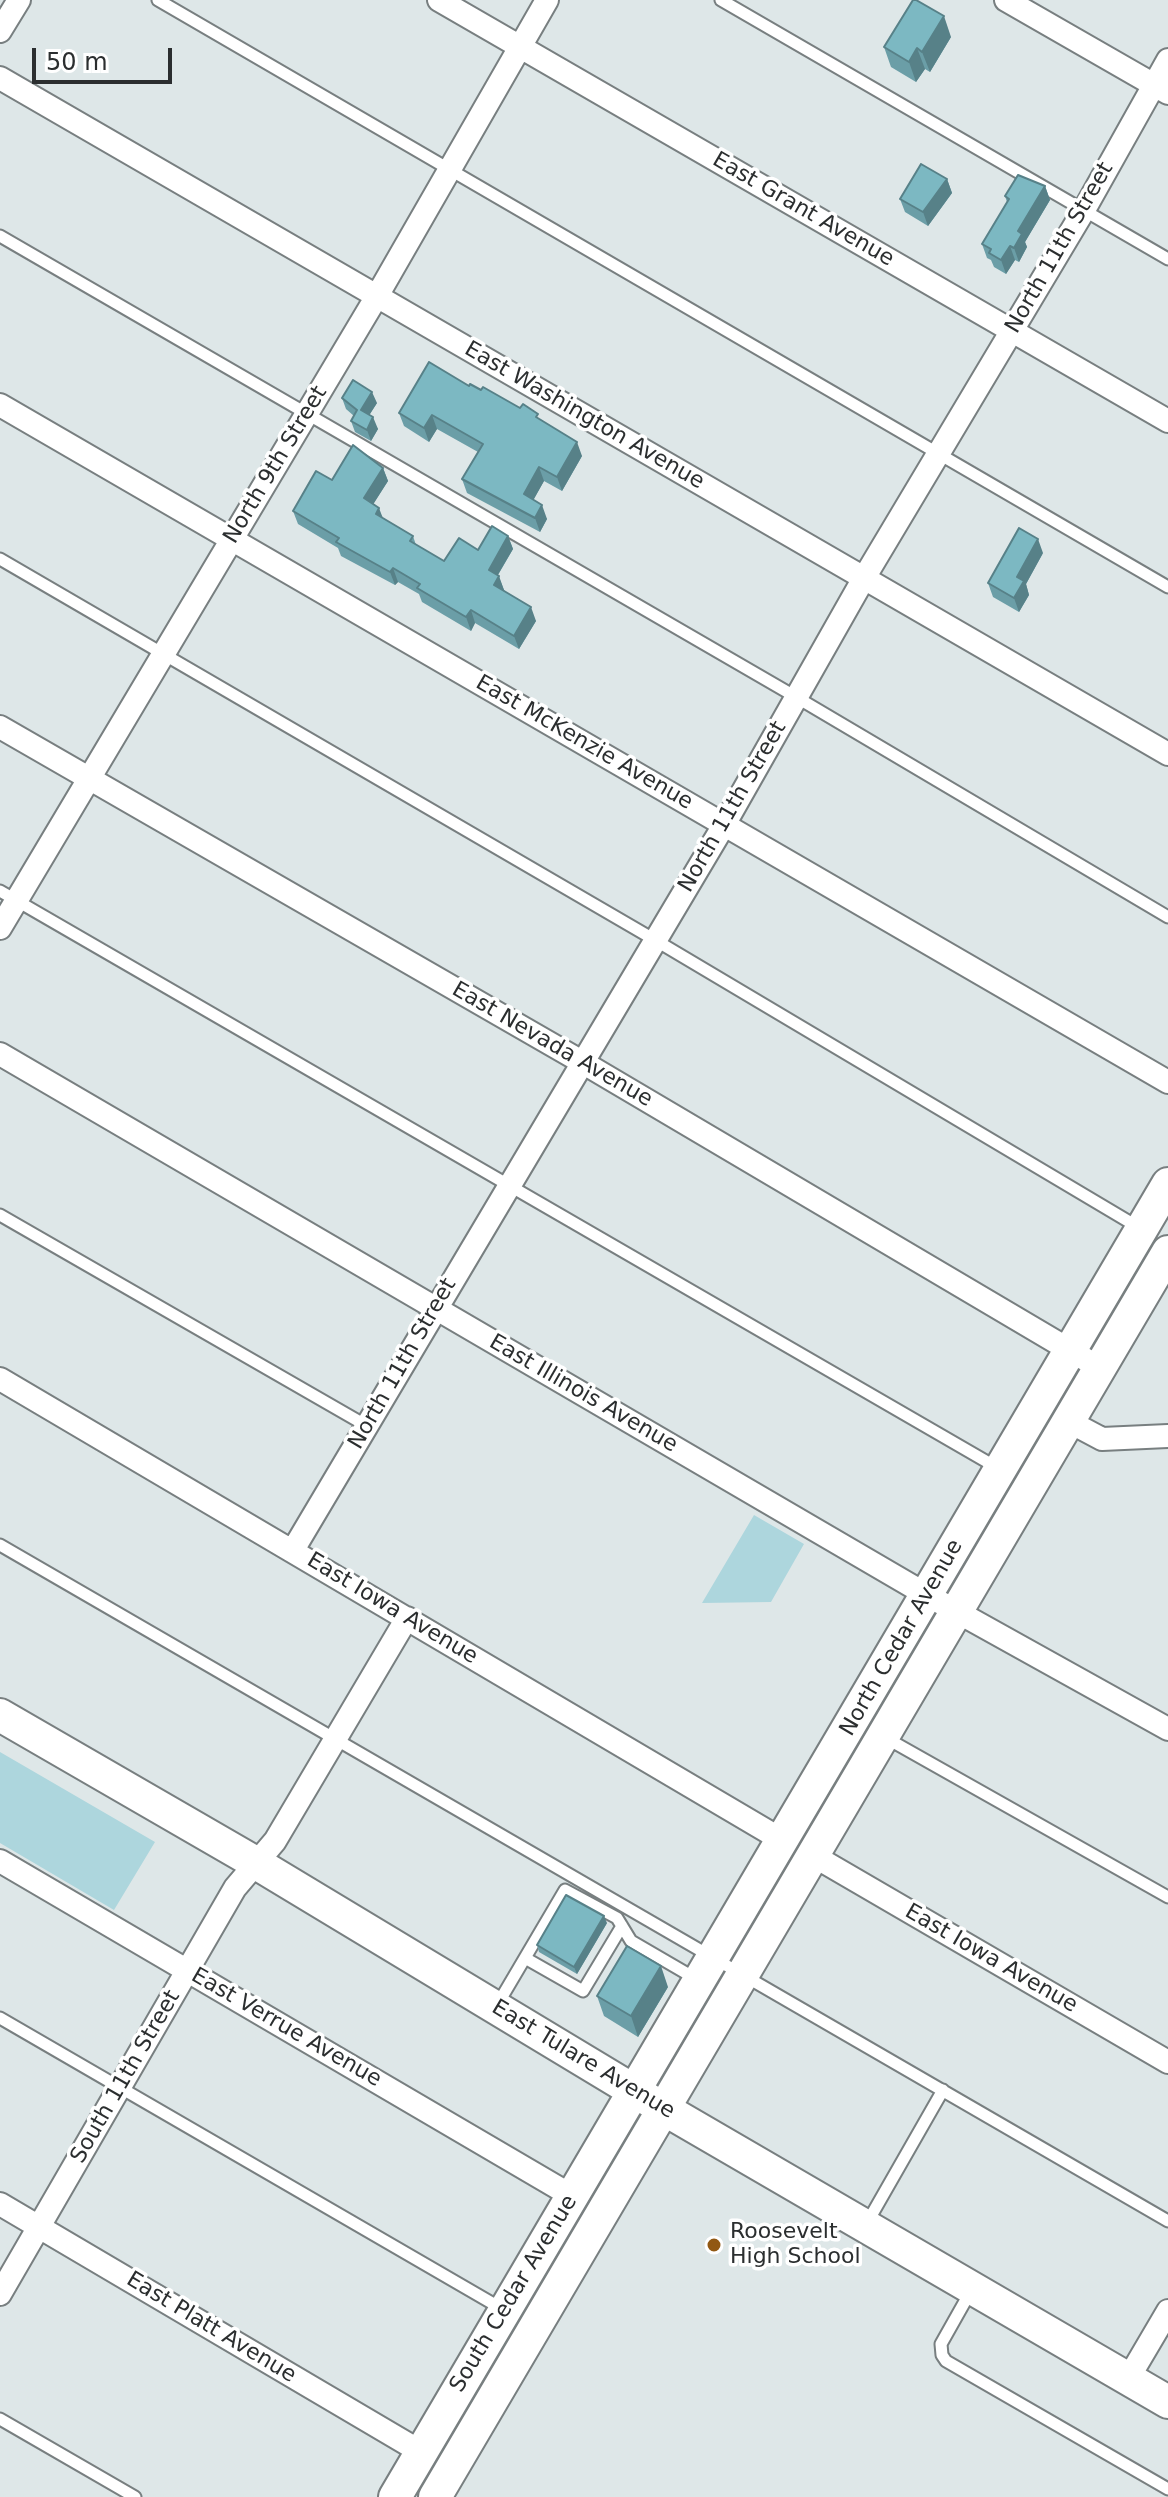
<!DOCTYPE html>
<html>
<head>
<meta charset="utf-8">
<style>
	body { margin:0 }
	#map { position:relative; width:1168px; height:2497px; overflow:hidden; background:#dee7e8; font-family:"DejaVu Sans",sans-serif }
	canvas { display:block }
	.scale { position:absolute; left:32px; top:48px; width:140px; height:36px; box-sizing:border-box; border:4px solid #2b2e2f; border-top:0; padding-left:10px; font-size:24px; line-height:28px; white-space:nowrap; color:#2b2e2f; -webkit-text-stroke:6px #fff; paint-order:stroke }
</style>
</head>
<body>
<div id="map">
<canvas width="1168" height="2497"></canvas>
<div class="scale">50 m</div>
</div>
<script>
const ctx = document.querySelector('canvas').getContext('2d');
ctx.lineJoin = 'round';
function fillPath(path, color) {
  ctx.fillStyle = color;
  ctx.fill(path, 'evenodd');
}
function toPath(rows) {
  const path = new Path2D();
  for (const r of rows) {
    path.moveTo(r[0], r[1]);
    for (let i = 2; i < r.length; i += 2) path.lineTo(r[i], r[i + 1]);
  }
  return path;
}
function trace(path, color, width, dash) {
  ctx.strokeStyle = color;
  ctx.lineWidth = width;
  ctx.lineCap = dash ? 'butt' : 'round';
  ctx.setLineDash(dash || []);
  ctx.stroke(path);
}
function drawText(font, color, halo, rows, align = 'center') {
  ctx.font = font + ' "DejaVu Sans",sans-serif';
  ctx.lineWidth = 7;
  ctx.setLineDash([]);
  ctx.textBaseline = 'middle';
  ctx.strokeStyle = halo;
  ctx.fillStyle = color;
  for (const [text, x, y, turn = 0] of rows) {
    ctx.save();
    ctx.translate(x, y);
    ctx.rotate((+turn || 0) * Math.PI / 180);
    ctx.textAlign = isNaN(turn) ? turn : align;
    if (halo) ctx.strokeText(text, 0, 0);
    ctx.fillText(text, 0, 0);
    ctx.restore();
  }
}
fillPath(toPath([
	[754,1515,804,1544,771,1602,702,1603],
	[0,1752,155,1842,114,1910,0,1843]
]), '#add6dd');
const lane = toPath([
	[158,0,1168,587],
	[721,0,1168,259],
	[0,236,796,697,1168,917],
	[0,559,655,940,1138,1227],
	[0,891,996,1467],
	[0,1215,367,1426],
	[0,1545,1168,2221],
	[886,1738,1168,1897],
	[525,1958,583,1991,622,1926],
	[496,2007,565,1890,617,1918,631,1941,698,1980],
	[0,2018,504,2310],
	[867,2223,943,2090],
	[972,2289,941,2344,942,2355,946,2361,1168,2489],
	[0,2419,135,2497]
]);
const street = toPath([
	[439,0,1168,421],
	[1006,0,1168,93],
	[0,31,19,0],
	[0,78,1168,754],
	[0,405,1168,1082],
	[0,727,582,1062,1100,1368],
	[0,928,377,296,547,0],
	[0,1054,927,1595,1168,1729],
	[0,1379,782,1840],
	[1070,1422,1102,1439,1168,1436],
	[293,1550,724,825,864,578,1084,210,1168,60],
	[814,1856,1168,2062],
	[0,1861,572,2196],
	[0,2204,421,2452],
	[0,2294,235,1888,275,1841,407,1618],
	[1128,2379,1168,2311]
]);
const secondary = toPath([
	[0,1715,256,1863,664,2109,1168,2402],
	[395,2497,1168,1184],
	[435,2497,1168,1252]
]);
trace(lane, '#787f80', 15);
trace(street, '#787f80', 26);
trace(secondary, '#787f80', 36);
trace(lane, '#fff', 11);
trace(street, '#fff', 22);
trace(secondary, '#fff', 32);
fillPath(toPath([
	[951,37,930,72,925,69,916,82,891,67,884,47],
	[947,179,952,193,928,226,905,212,900,199],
	[1045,186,1050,200,1025,242,1027,247,1019,262,1015,260,1006,274,994,267,991,260,987,258,982,244,1007,202,1005,196],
	[469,386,540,420,582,456,562,491,544,481,533,500,547,519,540,532,467,493,462,479,478,452,437,429,429,442,404,426,399,413],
	[342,398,377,403,369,415,378,429,371,441,355,432,351,421,354,416,346,409],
	[383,468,388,481,373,504,383,518,413,536,416,545,444,561,478,550,508,536,513,549,498,575,504,590,536,621,519,649,475,623,471,631,422,602,419,594,398,582,395,585,341,556,338,548,298,524,293,511,332,480],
	[1043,553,1026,584,1029,595,1019,612,993,597,988,583],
	[607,1923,577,1974,539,1952,537,1945],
	[668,1987,638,2037,604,2016,597,1996]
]), '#6b9ea7');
fillPath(toPath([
	[944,16,951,37,930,72,922,52],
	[917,48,925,69,916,82,909,62],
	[947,179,952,193,928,226,923,212],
	[1045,186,1050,200,1025,242,1027,247,1019,262,1014,248,1018,231],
	[1010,246,1015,260,1006,274,1001,260],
	[372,392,377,403,365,422,361,410],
	[432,415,437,429,429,442,424,428],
	[373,417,378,429,371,441,367,430],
	[577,442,582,456,562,491,557,477],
	[539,467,544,481,529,508,524,494],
	[383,468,388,481,369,511,364,498],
	[542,505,547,519,540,532,535,518],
	[379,508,384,521,376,514],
	[508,536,513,549,493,583,489,570],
	[1038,539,1043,553,1026,584,1029,595,1019,612,1014,598,1017,577],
	[393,568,398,582,395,585,390,572],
	[499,576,504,590,499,598,494,585],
	[531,607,536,621,519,649,514,636],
	[471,610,475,623,471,631,466,617],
	[604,1916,607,1923,577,1974,574,1967],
	[661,1966,668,1987,638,2037,631,2016]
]), '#578188');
const building = toPath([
	[913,0,916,0,944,16,922,52,917,48,909,62,884,47,913,0],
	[921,164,947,179,923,212,900,199,921,164],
	[1018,175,1045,186,1018,231,1022,234,1014,248,1010,246,1001,260,989,253,991,249,982,244,1009,199,1005,196,1018,175],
	[429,362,469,386,470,384,481,390,483,387,520,408,523,404,538,414,536,417,577,442,557,477,539,467,524,494,542,505,535,518,462,479,483,444,432,415,424,428,399,413,429,362],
	[353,380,372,392,361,410,373,417,367,430,351,421,357,410,342,398,353,380],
	[353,445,383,468,364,498,379,508,376,514,413,536,410,541,444,561,459,538,478,550,492,526,508,536,489,570,499,576,494,585,531,607,514,636,471,610,466,617,417,588,420,584,393,568,390,572,336,542,339,538,293,511,316,471,332,480,353,445],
	[1019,528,1038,539,1017,577,1024,581,1014,598,988,583,1019,528],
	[566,1895,604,1916,574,1967,537,1945,566,1895],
	[627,1946,661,1966,631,2016,597,1996,627,1946]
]);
fillPath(building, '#7cb8c2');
trace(building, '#578188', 2);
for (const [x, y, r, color] of [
	[714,2245,8,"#915813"]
]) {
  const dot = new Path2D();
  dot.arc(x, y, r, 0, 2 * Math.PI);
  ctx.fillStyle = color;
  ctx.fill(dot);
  trace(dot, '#fff', 3);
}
drawText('22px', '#2b2e2f', '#fff', [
	["East Grant Avenue",803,210,30],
	["North 11th Street",1060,248,-60],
	["East Washington Avenue",584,416,30],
	["North 9th Street",276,465,-59],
	["East McKenzie Avenue",584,743,30],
	["North 11th Street",733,807,-60],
	["East Nevada Avenue",552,1045,30],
	["North 11th Street",403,1364,-60],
	["East Illinois Avenue",583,1394,30],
	["East Iowa Avenue",392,1609,31],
	["North Cedar Avenue",902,1638,-60],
	["East Iowa Avenue",991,1959,30],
	["East Verrue Avenue",286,2028,30],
	["East Tulare Avenue",583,2060,31],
	["South 11th Street",126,2077,-60],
	["South Cedar Avenue",514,2294,-59],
	["East Platt Avenue",211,2328,31]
]);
drawText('22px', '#2b2e2f', '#fff', [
	["Roosevelt",730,2232],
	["High School",730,2257]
], 'left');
</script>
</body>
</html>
